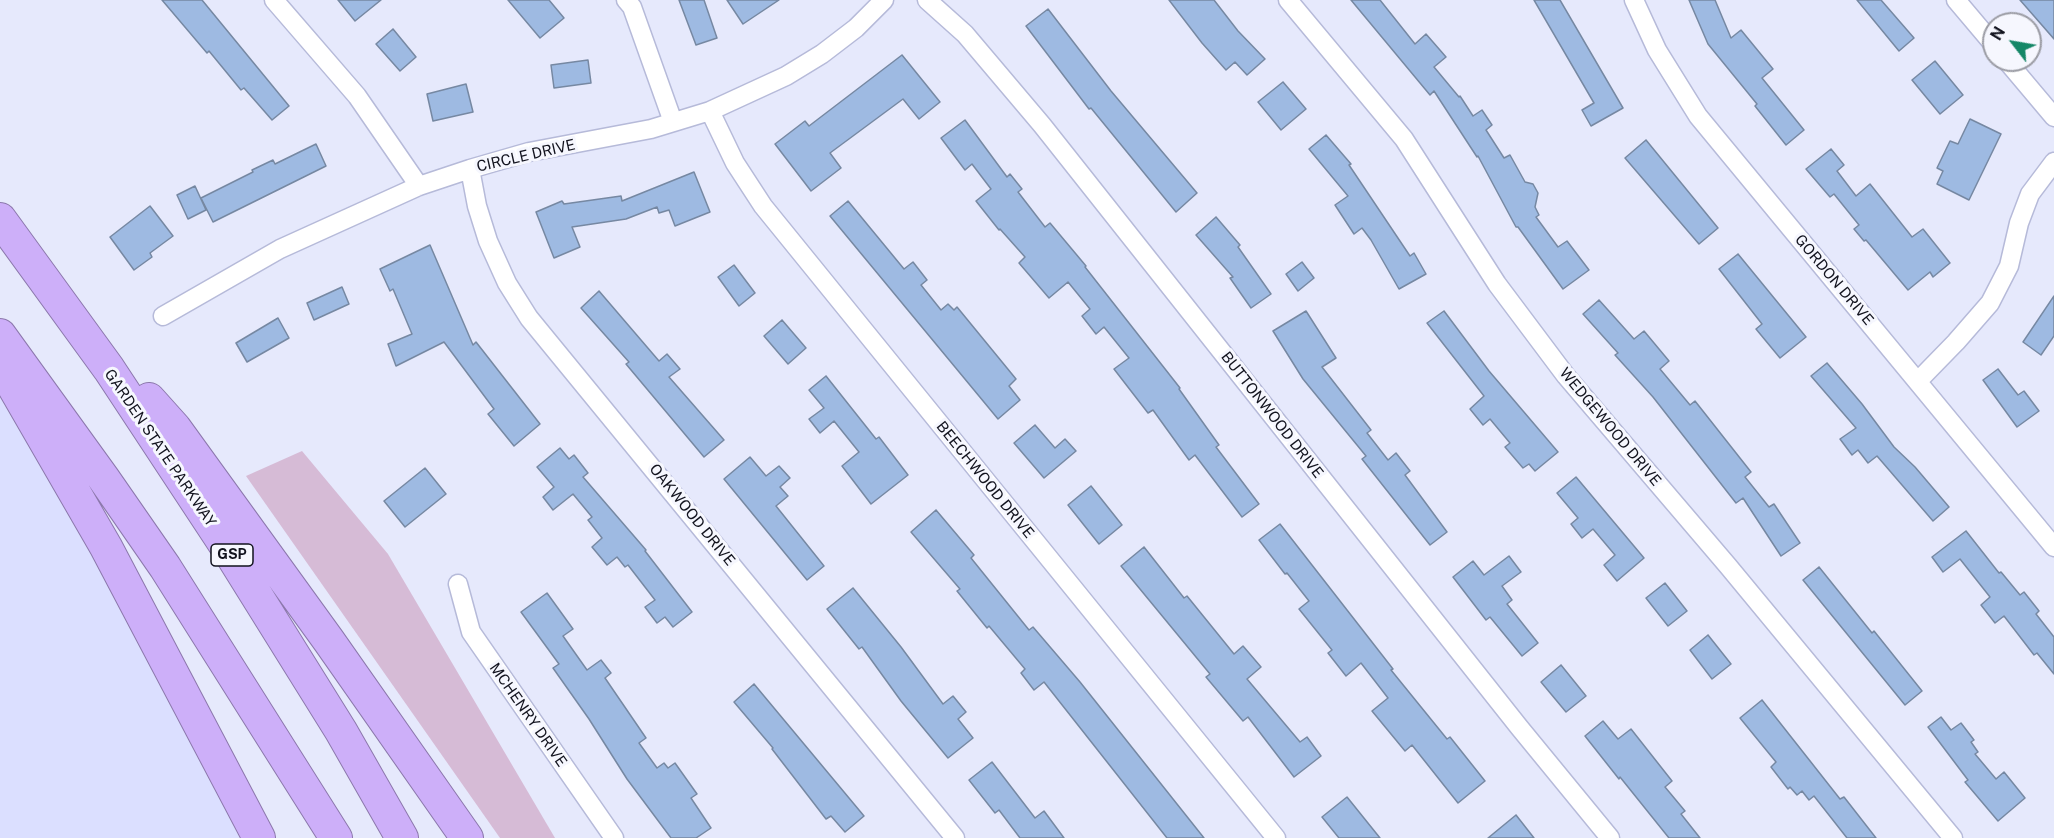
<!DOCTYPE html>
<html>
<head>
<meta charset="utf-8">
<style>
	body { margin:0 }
	#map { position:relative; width:2054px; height:838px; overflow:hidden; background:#e6e9fc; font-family:"Public Sans",sans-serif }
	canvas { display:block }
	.north { position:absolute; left:1982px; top:12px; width:60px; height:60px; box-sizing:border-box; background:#f6f7fe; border:2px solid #9b9ca4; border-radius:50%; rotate:301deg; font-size:16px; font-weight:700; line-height:24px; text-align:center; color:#12131e }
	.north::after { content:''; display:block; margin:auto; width:21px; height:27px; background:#158767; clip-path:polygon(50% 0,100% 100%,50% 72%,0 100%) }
</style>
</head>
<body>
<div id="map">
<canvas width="2054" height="838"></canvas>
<div class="north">N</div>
</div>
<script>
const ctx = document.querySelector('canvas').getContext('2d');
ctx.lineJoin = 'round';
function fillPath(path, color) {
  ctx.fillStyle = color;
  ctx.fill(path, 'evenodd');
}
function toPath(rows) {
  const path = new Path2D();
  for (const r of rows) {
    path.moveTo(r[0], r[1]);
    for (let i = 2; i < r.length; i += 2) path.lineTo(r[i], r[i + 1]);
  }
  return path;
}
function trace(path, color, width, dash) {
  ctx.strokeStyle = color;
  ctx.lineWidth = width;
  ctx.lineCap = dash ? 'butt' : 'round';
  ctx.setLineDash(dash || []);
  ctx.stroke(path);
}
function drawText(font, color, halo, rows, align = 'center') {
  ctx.font = font + ' "Public Sans",sans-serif';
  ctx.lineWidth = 6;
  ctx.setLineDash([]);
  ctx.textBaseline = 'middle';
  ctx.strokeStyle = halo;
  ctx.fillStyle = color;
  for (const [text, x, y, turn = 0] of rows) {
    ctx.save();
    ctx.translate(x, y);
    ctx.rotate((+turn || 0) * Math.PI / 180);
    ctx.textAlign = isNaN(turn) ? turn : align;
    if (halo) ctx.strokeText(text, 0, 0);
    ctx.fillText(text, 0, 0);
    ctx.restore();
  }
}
fillPath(toPath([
	[0,363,259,838,0,838]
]), '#dbdfff');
fillPath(toPath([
	[302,451,388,554,555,838,500,838,246,476]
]), '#d6bbd6');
const building = toPath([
	[162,0,202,0,289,106,272,120,244,88,241,90,209,51,207,53,162,0],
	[338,0,381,0,355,21,338,0],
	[508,0,549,0,564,18,540,38,508,0],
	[679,0,704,0,717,38,696,45,679,0],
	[727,0,779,0,743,24,727,0],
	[1169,0,1214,0,1238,31,1265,59,1247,75,1235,62,1226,70,1202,43,1169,0],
	[1351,0,1380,0,1415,44,1426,34,1446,57,1434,67,1459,97,1460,96,1473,116,1482,110,1492,125,1486,130,1504,158,1510,155,1525,182,1533,184,1538,193,1535,207,1539,215,1536,217,1558,247,1567,241,1589,270,1563,289,1518,227,1516,227,1478,156,1477,157,1434,91,1430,95,1351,0],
	[1534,0,1560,0,1623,108,1591,126,1582,110,1594,103,1534,0],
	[1689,0,1715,0,1731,38,1741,30,1773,69,1762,78,1804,130,1786,145,1755,106,1757,104,1708,44,1689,0],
	[1857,0,1881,0,1914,38,1899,51,1857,0],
	[2020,0,2054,0,2054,39,2020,0],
	[1048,9,1111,91,1197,193,1176,212,1091,108,1089,109,1026,26,1048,9],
	[393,29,416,57,400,71,376,44,393,29],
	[902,55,940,102,919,119,903,99,830,153,841,168,811,191,775,144,805,121,809,126,902,55],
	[588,60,591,83,554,88,551,65,588,60],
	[1935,61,1963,95,1940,114,1912,80,1935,61],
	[1283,82,1306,109,1281,130,1258,102,1283,82],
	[466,84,473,112,433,121,427,94,466,84],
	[1970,119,2001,134,1969,200,1937,184,1943,171,1937,168,1950,141,1958,144,1970,119],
	[965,120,1007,177,1010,174,1022,189,1018,192,1045,227,1050,223,1086,266,1085,267,1180,388,1179,389,1219,445,1216,447,1259,504,1242,517,1195,455,1189,460,1153,410,1148,413,1114,369,1129,358,1104,327,1096,334,1082,316,1090,309,1068,282,1049,298,1019,263,1025,257,1000,229,999,230,976,201,991,189,972,164,965,170,941,138,965,120],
	[1326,135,1351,164,1349,165,1410,256,1414,253,1426,274,1399,289,1371,240,1362,228,1354,234,1335,205,1348,196,1309,149,1326,135],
	[1646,140,1718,228,1699,244,1625,158,1646,140],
	[316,144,326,166,213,222,201,198,253,172,252,170,273,160,275,164,316,144],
	[1831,149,1844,165,1837,171,1856,196,1870,184,1912,237,1923,229,1950,263,1933,277,1930,272,1908,290,1866,240,1864,241,1854,229,1859,225,1834,194,1830,197,1806,169,1831,149],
	[694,172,710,212,675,226,669,210,659,213,657,207,626,219,572,227,580,247,554,258,536,212,562,201,564,204,621,196,622,201,694,172],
	[195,186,206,210,188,219,177,195,195,186],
	[848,201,904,269,913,262,927,280,921,285,941,310,948,304,954,310,957,307,1016,379,1009,386,1020,400,998,419,830,216,848,201],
	[150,206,173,236,150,253,152,257,134,270,110,237,150,206],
	[1216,217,1240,245,1238,247,1271,294,1251,308,1230,278,1233,277,1196,235,1216,217],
	[430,245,473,345,476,342,540,424,514,446,488,414,494,409,444,342,396,366,388,344,412,334,393,289,390,291,380,269,430,245],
	[1738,254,1806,337,1780,358,1756,329,1762,324,1719,269,1738,254],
	[1302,262,1314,278,1298,291,1286,274,1302,262],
	[734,265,755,293,739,306,718,277,734,265],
	[342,287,349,304,314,320,307,303,342,287],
	[599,291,659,361,667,354,680,369,669,377,724,440,704,457,626,364,629,362,581,308,599,291],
	[2054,296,2054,336,2041,355,2023,342,2054,296],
	[1599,300,1634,339,1644,331,1669,361,1660,369,1690,405,1695,401,1751,472,1745,477,1769,507,1774,504,1800,543,1781,556,1743,498,1736,503,1653,397,1615,355,1618,353,1583,314,1599,300],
	[1306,311,1336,358,1322,367,1371,430,1367,433,1388,460,1396,453,1410,471,1405,475,1447,532,1430,545,1362,459,1366,456,1303,379,1273,331,1306,311],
	[1444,311,1489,371,1558,452,1535,471,1529,464,1523,468,1505,447,1510,443,1490,419,1483,425,1470,409,1484,396,1427,323,1444,311],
	[278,318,289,338,247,362,236,343,278,318],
	[782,320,806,348,788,364,764,336,782,320],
	[1827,363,1862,404,1894,447,1915,467,1949,507,1933,521,1877,456,1868,463,1858,450,1852,455,1840,439,1856,428,1811,376,1827,363],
	[1998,369,2018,395,2024,391,2039,411,2017,427,1983,380,1998,369],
	[826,376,876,439,879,437,908,475,871,504,842,466,859,452,834,421,820,433,809,419,824,408,809,390,826,376],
	[1035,425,1055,448,1065,439,1076,451,1044,478,1014,443,1035,425],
	[560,448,569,459,574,455,588,473,583,477,646,550,645,551,692,612,673,627,665,617,657,623,645,607,655,600,628,565,625,567,617,557,607,565,592,547,602,538,588,520,592,517,573,494,553,510,543,497,554,487,537,467,560,448],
	[750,457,766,476,779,466,790,478,780,487,788,496,776,506,824,566,807,580,724,479,750,457],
	[425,468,446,494,405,527,384,501,425,468],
	[1576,477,1644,558,1617,581,1604,565,1615,555,1593,529,1582,538,1571,524,1578,518,1557,493,1576,477],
	[1091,486,1122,525,1099,544,1068,505,1091,486],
	[936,510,974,555,971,558,1029,630,1033,627,1080,682,1204,838,1167,838,1044,682,1034,690,1021,673,1025,669,989,626,987,628,957,591,960,589,911,532,936,510],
	[1280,524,1393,669,1391,670,1447,739,1450,737,1485,781,1458,803,1412,745,1405,751,1372,711,1388,698,1361,663,1346,676,1328,653,1332,650,1299,609,1309,601,1287,573,1285,574,1259,540,1280,524],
	[1966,531,1999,573,2001,572,2020,595,2024,592,2039,611,2036,614,2054,637,2054,674,2037,653,2034,655,2004,616,1995,623,1981,605,1990,597,1960,559,1943,572,1932,557,1966,531],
	[1144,547,1184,598,1187,596,1234,654,1243,646,1261,667,1247,679,1300,742,1307,737,1321,756,1294,777,1248,717,1243,721,1206,677,1210,674,1121,566,1144,547],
	[1509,556,1521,572,1502,586,1512,600,1507,604,1538,643,1522,656,1490,617,1486,620,1453,577,1473,561,1484,575,1509,556],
	[1819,567,1872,633,1874,631,1922,691,1905,705,1803,580,1819,567],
	[1665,583,1687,611,1668,626,1646,598,1665,583],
	[853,588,901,647,943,704,953,696,966,712,958,719,973,738,948,758,901,701,862,647,859,649,827,609,853,588],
	[547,593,573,629,563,636,587,670,601,660,611,673,605,678,646,738,639,743,657,768,664,763,668,768,675,763,697,794,691,798,711,828,696,838,671,838,627,779,589,719,553,668,559,664,521,612,547,593],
	[1708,635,1731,664,1712,679,1690,650,1708,635],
	[1561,665,1586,696,1566,712,1541,682,1561,665],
	[754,684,864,816,845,832,831,816,826,819,772,749,773,748,734,702,754,684],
	[1762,700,1840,799,1844,797,1876,838,1847,838,1814,796,1809,800,1802,791,1797,795,1790,787,1788,789,1771,767,1776,762,1740,718,1762,700],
	[1941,717,1951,730,1961,723,1974,740,1971,742,1978,752,1975,754,1996,779,2004,772,2025,798,1998,821,1965,782,1968,780,1928,727,1941,717],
	[1603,721,1618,739,1631,729,1672,781,1665,787,1685,811,1681,814,1700,838,1669,838,1620,777,1619,779,1585,736,1603,721],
	[992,762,1035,818,1044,811,1064,838,1020,838,999,810,995,813,969,780,992,762],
	[1347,797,1380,838,1339,838,1322,817,1347,797],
	[1516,815,1534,838,1488,838,1516,815]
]);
fillPath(building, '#9ebae2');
trace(building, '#7688a2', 1.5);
const minor = toPath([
	[274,0,357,96,419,186],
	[626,0,632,7,673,122],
	[927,0,965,34,1042,125,1519,727,1610,838],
	[1288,0,1404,139,1497,284,1566,376,1728,566,1953,838],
	[1634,0,1657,50,1698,116,2054,547],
	[1956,0,1994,45],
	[2006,60,2054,117],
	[710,111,735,163,763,206,1276,838],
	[470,169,477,206,488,241,507,283,529,318,955,838],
	[163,316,280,249,419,186,470,169,529,152,651,129,710,111,786,76,822,54,856,28,884,0],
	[1918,381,1956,342,1990,303,2009,266,2019,223,2030,194,2054,162],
	[458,584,471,632,614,838]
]);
const motorway = toPath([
	[0,219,109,369,227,548,341,731,402,838],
	[0,335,104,479,165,567,336,838],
	[5,372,106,547,259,838],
	[149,399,175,428,329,641,467,838]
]);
trace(minor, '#b6bad9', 21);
trace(motorway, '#8c78ac', 34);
trace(minor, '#fff', 18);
trace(motorway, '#cdaff9', 32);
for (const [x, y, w] of [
	[232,555,42]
]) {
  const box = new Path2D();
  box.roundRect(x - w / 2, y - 11, w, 22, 4.5);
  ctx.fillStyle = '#f6f7fe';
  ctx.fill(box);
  trace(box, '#12131e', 1.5);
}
drawText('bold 14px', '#12131e', null, [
	["GSP",232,555]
]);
drawText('15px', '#12131e', '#f6f7fe', [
	["CIRCLE DRIVE",526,156,-13],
	["GORDON DRIVE",1834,280,50],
	["BUTTONWOOD DRIVE",1272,415,52],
	["WEDGEWOOD DRIVE",1610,427,50],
	["GARDEN STATE PARKWAY",160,448,56],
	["BEECHWOOD DRIVE",985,480,51],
	["OAKWOOD DRIVE",692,515,51],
	["MCHENRY DRIVE",528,715,55]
]);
</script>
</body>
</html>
